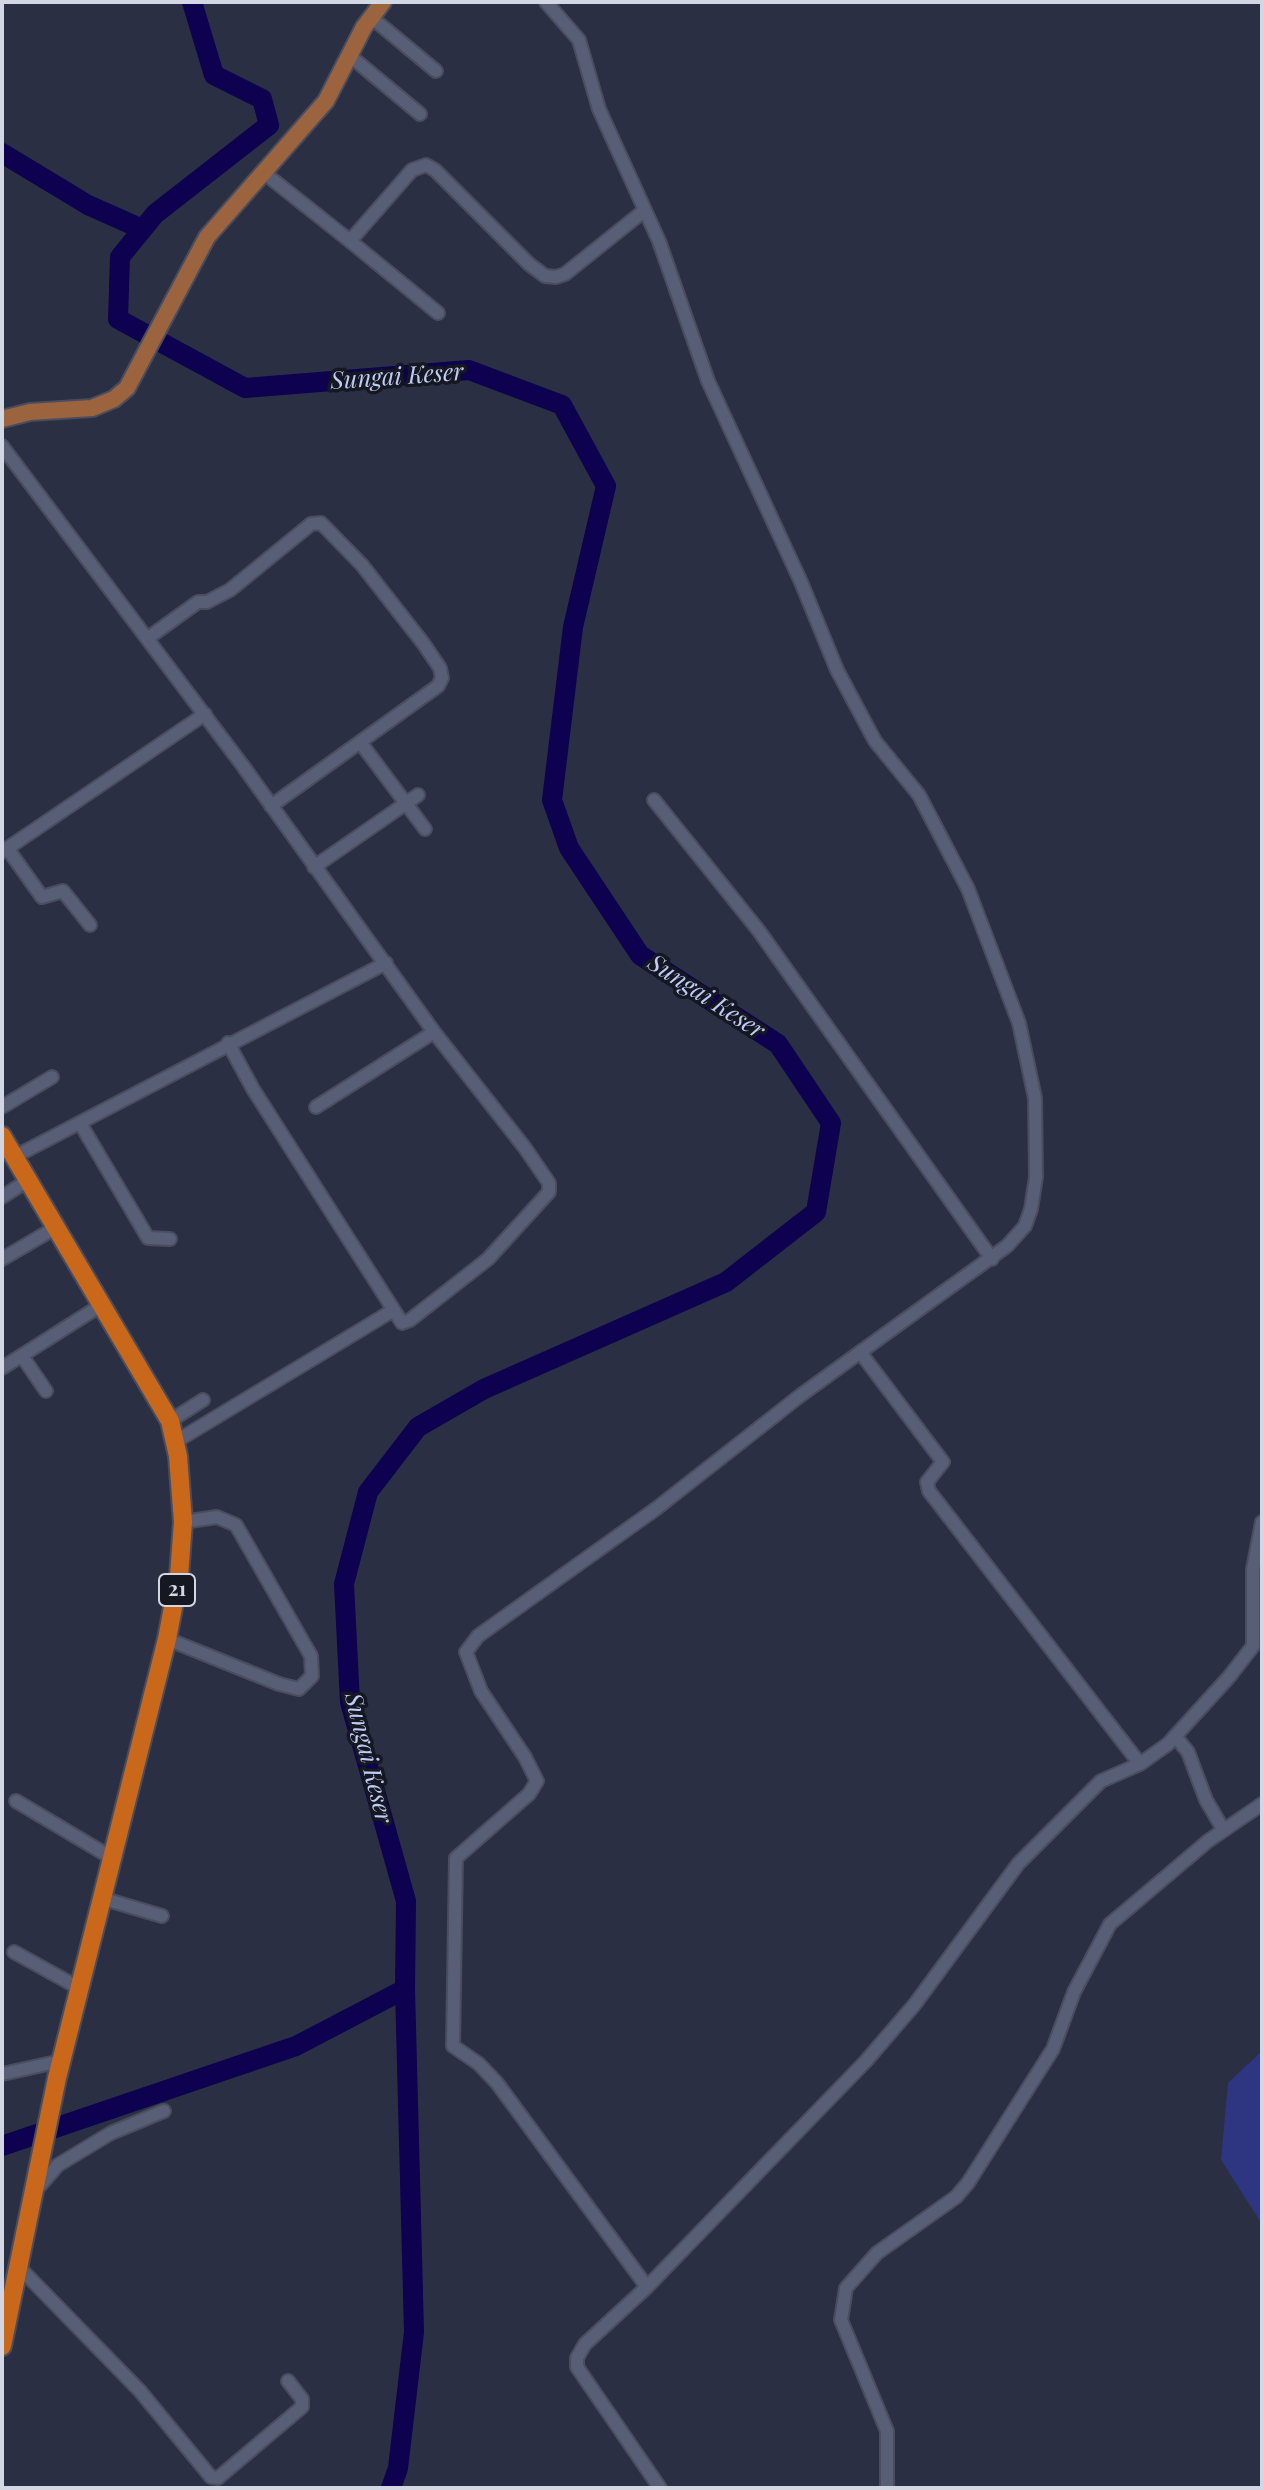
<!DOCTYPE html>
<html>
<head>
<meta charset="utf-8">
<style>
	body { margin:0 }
	#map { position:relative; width:1264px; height:2490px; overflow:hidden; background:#2a2f44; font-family:"Playfair Display",serif }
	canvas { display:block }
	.frame { position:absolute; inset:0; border:4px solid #d3d7e4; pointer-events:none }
</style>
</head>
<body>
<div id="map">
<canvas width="1264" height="2490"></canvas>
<div class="frame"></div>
</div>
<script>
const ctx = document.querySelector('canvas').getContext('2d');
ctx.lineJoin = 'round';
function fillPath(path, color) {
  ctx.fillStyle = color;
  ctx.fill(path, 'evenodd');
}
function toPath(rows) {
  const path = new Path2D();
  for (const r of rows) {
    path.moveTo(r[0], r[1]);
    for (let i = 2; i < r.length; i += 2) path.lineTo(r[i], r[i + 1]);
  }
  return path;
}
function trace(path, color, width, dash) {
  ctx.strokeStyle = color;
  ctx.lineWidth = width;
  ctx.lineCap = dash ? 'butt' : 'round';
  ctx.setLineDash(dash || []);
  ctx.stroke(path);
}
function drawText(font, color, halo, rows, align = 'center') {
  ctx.font = font + ' "Playfair Display",serif';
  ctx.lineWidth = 7;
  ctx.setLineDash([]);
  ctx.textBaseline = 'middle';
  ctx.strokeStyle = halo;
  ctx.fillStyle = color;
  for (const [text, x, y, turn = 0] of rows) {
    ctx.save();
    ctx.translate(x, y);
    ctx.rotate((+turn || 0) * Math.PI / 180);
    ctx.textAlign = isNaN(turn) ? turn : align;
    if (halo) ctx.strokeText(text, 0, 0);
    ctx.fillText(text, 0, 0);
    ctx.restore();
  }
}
fillPath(toPath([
	[1262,2051,1262,2224,1221,2160,1228,2083]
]), '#2e3681');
trace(toPath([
	[2,153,88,205,142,229],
	[2,2146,296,2046,405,1989,406,1901,350,1702,344,1584,368,1492,418,1427,484,1389,726,1282,816,1212,831,1123,778,1044,640,955,569,848,552,800,573,627,606,486,562,405,469,370,245,388,118,319,120,257,155,214,269,125,262,99,214,75,192,2],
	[391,2488,398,2468,414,2332,405,1989]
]), '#0d0150', 20);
const minor = toPath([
	[546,2,579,40,599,109,659,241,708,381,801,582,837,670,875,741,919,795,968,889,1019,1023,1035,1098,1036,1177,1031,1209,1025,1226,1007,1246,801,1395,657,1508,478,1636,466,1652,481,1691,525,1757,537,1781,529,1794,456,1858,453,2046,479,2064,497,2083,647,2287,585,2344,577,2358,577,2367,660,2488],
	[371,17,436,71],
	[349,55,420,114],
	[263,172,350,241,412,170,426,165,435,170,529,264,545,276,556,277,565,274,645,210],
	[350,241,438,313],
	[2,446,243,766,434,1032,525,1148,549,1183,549,1192,488,1259,410,1320,402,1323,253,1089,228,1043],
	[148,638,198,602,207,602,230,590,311,524,321,523,362,565,423,643,440,668,442,678,438,686,271,806],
	[360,742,425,829],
	[654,800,759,931,992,1259],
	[7,848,42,897,63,891,90,925],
	[2,852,205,714],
	[314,867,418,795],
	[2,1107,52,1077],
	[316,1107,434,1032],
	[80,1123,148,1238,170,1239],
	[14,1157,386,963],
	[2,1197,27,1181],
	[2,1259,55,1228],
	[860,1352,943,1462,927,1482,929,1491,1140,1764],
	[22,1356,46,1391],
	[2,1368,103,1304],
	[170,1421,203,1400],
	[175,1442,392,1311],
	[167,1639,279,1684,299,1689,312,1676,311,1656,236,1525,217,1517,183,1522],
	[1176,1737,1188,1752,1206,1800,1223,1829],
	[16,1801,112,1858],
	[101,1898,162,1916],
	[14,1952,79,1988],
	[2,2074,61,2061],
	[37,2189,58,2165,111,2133,164,2111],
	[17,2265,140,2391,211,2477,218,2478,302,2407,302,2399,288,2381],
	[647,2287,866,2061,915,2004,1018,1864,1101,1781,1140,1764,1168,1744,1229,1677,1253,1646,1253,1569,1262,1522],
	[887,2488,887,2431,841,2320,846,2288,877,2253,956,2197,968,2183,1053,2049,1074,1992,1110,1924,1208,1841,1262,1804]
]);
const major = toPath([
	[2,419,30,412,92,408,114,399,127,388,207,237,326,101,364,27,383,2]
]);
const highway = toPath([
	[2,1136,170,1421,178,1456,183,1522,179,1576,167,1639,57,2078,2,2346]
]);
trace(minor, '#494d5e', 16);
trace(major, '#494d5e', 20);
trace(highway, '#494d5e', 22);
trace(minor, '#585e75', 12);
trace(major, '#9c643e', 16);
trace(highway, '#c9681a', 18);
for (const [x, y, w] of [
	[177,1590,36]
]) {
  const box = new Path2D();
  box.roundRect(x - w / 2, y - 16, w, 32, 6);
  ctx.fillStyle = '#151821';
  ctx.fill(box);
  trace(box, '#d3d7e4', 2);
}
drawText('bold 20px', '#d3d7e4', null, [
	["21",177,1590]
]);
drawText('italic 24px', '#c0cbf7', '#151821', [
	["Sungai Keser",397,377,-4],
	["Sungai Keser",706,997,33],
	["Sungai Keser",368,1758,76]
]);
</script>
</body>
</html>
